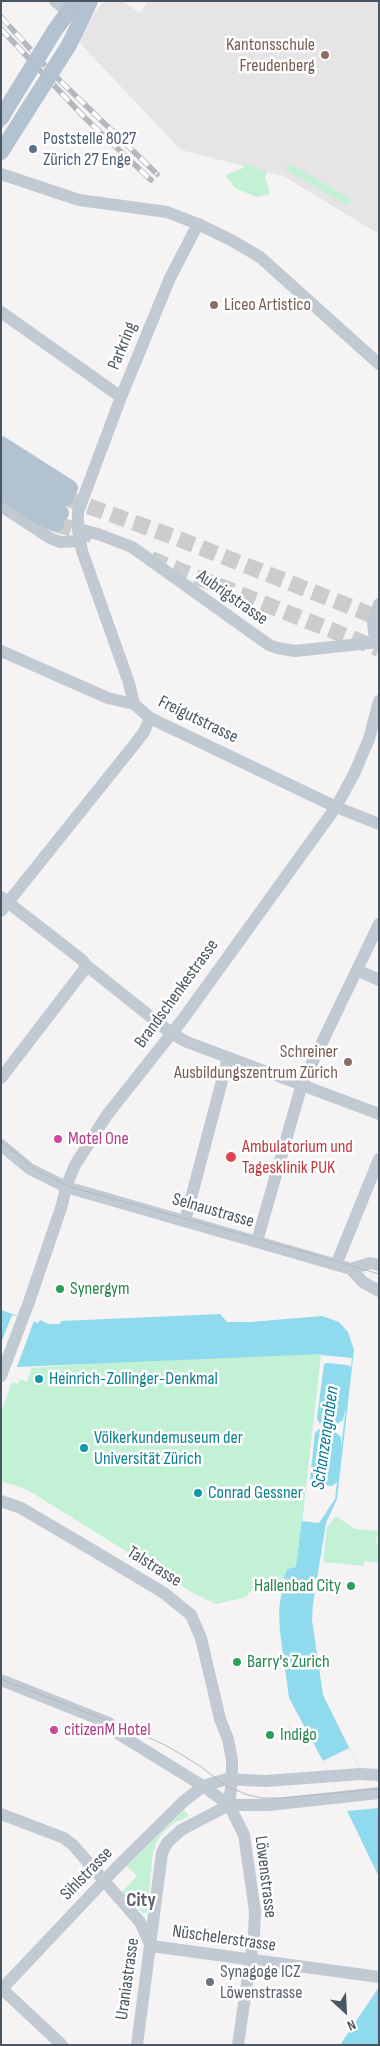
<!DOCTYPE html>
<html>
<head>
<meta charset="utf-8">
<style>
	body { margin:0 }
	#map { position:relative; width:380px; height:2046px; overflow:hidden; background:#f5f3f3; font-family:"Sofia Sans Condensed",sans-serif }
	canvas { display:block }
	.frame { position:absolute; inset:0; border:2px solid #4a5661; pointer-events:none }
	.north { position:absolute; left:320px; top:1986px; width:50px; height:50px; -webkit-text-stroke:4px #fff; paint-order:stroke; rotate:155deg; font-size:14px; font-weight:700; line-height:20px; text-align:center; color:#4a5661 }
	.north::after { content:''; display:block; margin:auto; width:18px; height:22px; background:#4a5661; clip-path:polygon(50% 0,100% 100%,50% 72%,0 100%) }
</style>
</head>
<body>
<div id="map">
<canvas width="380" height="2046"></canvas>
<div class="frame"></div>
<div class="north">N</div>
</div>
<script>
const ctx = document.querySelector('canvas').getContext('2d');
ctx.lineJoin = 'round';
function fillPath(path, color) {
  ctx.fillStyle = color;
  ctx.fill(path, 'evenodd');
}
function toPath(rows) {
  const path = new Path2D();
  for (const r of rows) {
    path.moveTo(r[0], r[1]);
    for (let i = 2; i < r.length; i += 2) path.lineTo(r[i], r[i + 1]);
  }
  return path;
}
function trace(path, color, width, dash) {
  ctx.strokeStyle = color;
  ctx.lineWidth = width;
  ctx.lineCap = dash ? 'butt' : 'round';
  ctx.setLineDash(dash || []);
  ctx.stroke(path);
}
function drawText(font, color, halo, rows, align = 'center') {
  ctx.font = font + ' "Sofia Sans Condensed",sans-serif';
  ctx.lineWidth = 5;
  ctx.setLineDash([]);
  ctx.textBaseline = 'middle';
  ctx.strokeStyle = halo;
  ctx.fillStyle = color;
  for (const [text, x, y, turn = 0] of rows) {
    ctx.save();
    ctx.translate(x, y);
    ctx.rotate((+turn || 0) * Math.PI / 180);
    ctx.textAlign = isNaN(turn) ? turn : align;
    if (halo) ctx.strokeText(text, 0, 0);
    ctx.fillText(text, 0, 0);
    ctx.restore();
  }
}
fillPath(toPath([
	[104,1,122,1,140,13,148,1,379,1,379,234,283,176,181,150,75,38]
]), '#e6e4e5');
fillPath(toPath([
	[245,163,267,172,265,177,270,192,268,195,256,197,235,188,225,175,243,168],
	[289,163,351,199,347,205,285,169],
	[322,1353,296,1567,287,1569,284,1578,251,1591,246,1597,216,1604,195,1594,26,1489,1,1481,1,1412,12,1382,18,1384,20,1379,27,1382,32,1368,85,1364],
	[336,1516,355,1529,378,1531,376,1543,379,1544,379,1563,364,1561,364,1566,323,1562,327,1527],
	[184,1810,189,1816,174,1823,165,1831,158,1839,153,1851,147,1913,143,1913,122,1892,137,1876,127,1866]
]), '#c3f1d5');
fillPath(toPath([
	[1,1310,38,1323,40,1320,48,1324,60,1324,61,1321,220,1314,227,1322,250,1322,322,1316,339,1322,348,1332,354,1350,337,1499,326,1523,313,1604,312,1620,323,1695,379,1808,379,1877,323,1761,289,1698,280,1632,279,1609,284,1578,287,1569,296,1567,322,1354,17,1367,1,1359],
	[379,1987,379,2042,377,2045,340,2045]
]), '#90daee');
fillPath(toPath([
	[12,1315,34,1321,17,1367,1,1361,1,1343],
	[321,1355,352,1358,351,1367,348,1365,327,1363,324,1364,317,1418,319,1423,335,1425,343,1420,346,1407,341,1447,341,1437,334,1431,319,1429,315,1433,310,1479,313,1484,332,1486,337,1482,335,1499,319,1523,302,1521],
	[349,1748,379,1808,347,1811,323,1761]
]), '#f5f3f3');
trace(toPath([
	[66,498,174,537,379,618],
	[56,524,92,535],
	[151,559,379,649]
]), '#caccce', 16, [16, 8]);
trace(toPath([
	[55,1,68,12],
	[1,174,79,200,167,212,198,224,231,240,260,257,379,364],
	[1,312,121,397],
	[1,506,50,538,60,542,79,541],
	[78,530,98,534,132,547,269,645,277,648,295,651,379,642],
	[379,604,373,623,374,633,379,642],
	[1,651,108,698,134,704,150,718,336,807,379,824],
	[134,704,129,683,82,551,78,530,78,512,121,397,170,278,198,224],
	[1,897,81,959,87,966,171,1033,187,1042,379,1114],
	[1,911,134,745,144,732,150,718],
	[357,970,379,980],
	[1,1078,87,966],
	[1,1145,30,1169,66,1187,351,1269,363,1282,379,1291],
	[185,1221,228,1058],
	[257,1241,302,1084,379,924],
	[336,1265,379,1159],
	[351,1269,370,1263,379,1265],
	[1,1376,29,1302,62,1205,66,1187,75,1165,107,1115,183,1019,336,807,354,774,369,739,379,701],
	[1,1501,21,1508,94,1551,164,1593,191,1615,201,1638,220,1719,228,1739,232,1760,232,1779,229,1805],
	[1,1680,109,1723,117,1733,203,1786,229,1805,244,1835,255,1911,254,1935,238,2045],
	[1,1814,64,1838,73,1845,140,1922,151,1946],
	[151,1946,379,1977],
	[2,1989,62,2045],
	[1,1990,118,1866,183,1802,203,1786,227,1779,265,1781,361,1774,379,1775],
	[137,2045,162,1853,167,1843,181,1830,229,1805,268,1805,379,1793]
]), '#c1cad2', 12);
trace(toPath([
	[55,30,76,1],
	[69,45,90,1],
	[1,118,13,98],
	[1,152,27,111],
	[1,444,70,488],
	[1,460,44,488,66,498],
	[1,476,61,513],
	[1,492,38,516,56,524]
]), '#b3c2d1', 16);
trace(toPath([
	[1,108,56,20,70,1],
	[1,129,82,1],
	[1,1141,36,1170,71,1187,291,1248,379,1274],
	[1,1679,139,1733,169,1747,200,1766,226,1786,248,1795,262,1798,281,1798,379,1789]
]), '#b5b8bd', 1);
const rail = toPath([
	[1,17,52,73,157,174],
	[1,29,84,117,151,180]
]);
trace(rail, '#b5b8bd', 5.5);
trace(rail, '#fff', 4, [11]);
trace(toPath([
	[13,98,55,30],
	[27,111,69,45]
]), '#b3c2d1', 16);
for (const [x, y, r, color] of [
	[325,55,5,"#8d6e63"],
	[33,149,5,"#5c6f8a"],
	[214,305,5,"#8d6e63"],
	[348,1062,5,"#8d6e63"],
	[58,1139,5,"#d1479c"],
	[231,1157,6,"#e0444e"],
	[60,1289,5,"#2e9e5b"],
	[39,1379,5,"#0f9aa8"],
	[84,1448,5,"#0f9aa8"],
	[198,1493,5,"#0f9aa8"],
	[351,1586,5,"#2e9e5b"],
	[237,1662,5,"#2e9e5b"],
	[54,1730,5,"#d1479c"],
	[270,1735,5,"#2e9e5b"],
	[210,1982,5,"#6b7280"]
]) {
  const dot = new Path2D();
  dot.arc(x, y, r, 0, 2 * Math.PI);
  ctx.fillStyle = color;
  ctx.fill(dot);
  trace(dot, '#fff', 2);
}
drawText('18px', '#785e54', '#fff', [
	["Kantonsschule",315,45],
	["Freudenberg",315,66],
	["Liceo Artistico",224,305,"left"],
	["Schreiner",338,1052],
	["Ausbildungszentrum Zürich",338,1073]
], 'right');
drawText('18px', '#4e5e75', '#fff', [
	["Poststelle 8027",43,139],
	["Zürich 27 Enge",43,160]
], 'left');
drawText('18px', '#4a5661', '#fff', [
	["Parkring",123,346,-68],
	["Aubrigstrasse",232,598,35],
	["Freigutstrasse",198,720,26],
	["Brandschenkestrasse",177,994,-54],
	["Selnaustrasse",213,1211,16],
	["Talstrasse",154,1567,32],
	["Sihlstrasse",87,1874,-46],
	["Löwenstrasse",265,1877,83],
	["Nüschelerstrasse",224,1939,8],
	["Uraniastrasse",128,1979,-82]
]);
drawText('18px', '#b23c85', '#fff', [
	["Motel One",68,1139],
	["citizenM Hotel",64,1730]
], 'left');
drawText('18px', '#be3a42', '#fff', [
	["Ambulatorium und",242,1147],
	["Tagesklinik PUK",242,1168]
], 'left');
drawText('18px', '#27864d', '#fff', [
	["Synergym",70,1289],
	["Hallenbad City",341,1586,"right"],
	["Barry's Zurich",247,1662],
	["Indigo",280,1735]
], 'left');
drawText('18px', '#0d838f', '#fff', [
	["Heinrich-Zollinger-Denkmal",49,1379],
	["Völkerkundemuseum der",94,1438],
	["Universität Zürich",94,1459],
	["Conrad Gessner",208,1493]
], 'left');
drawText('18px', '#5b616d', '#fff', [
	["Synagoge ICZ",220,1972],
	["Löwenstrasse",220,1993]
], 'left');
drawText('italic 19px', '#0c7c9b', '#fff', [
	["Schanzengraben",326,1438,-82]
]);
drawText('bold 20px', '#5f6368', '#fff', [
	["City",141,1901]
]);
</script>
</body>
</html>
